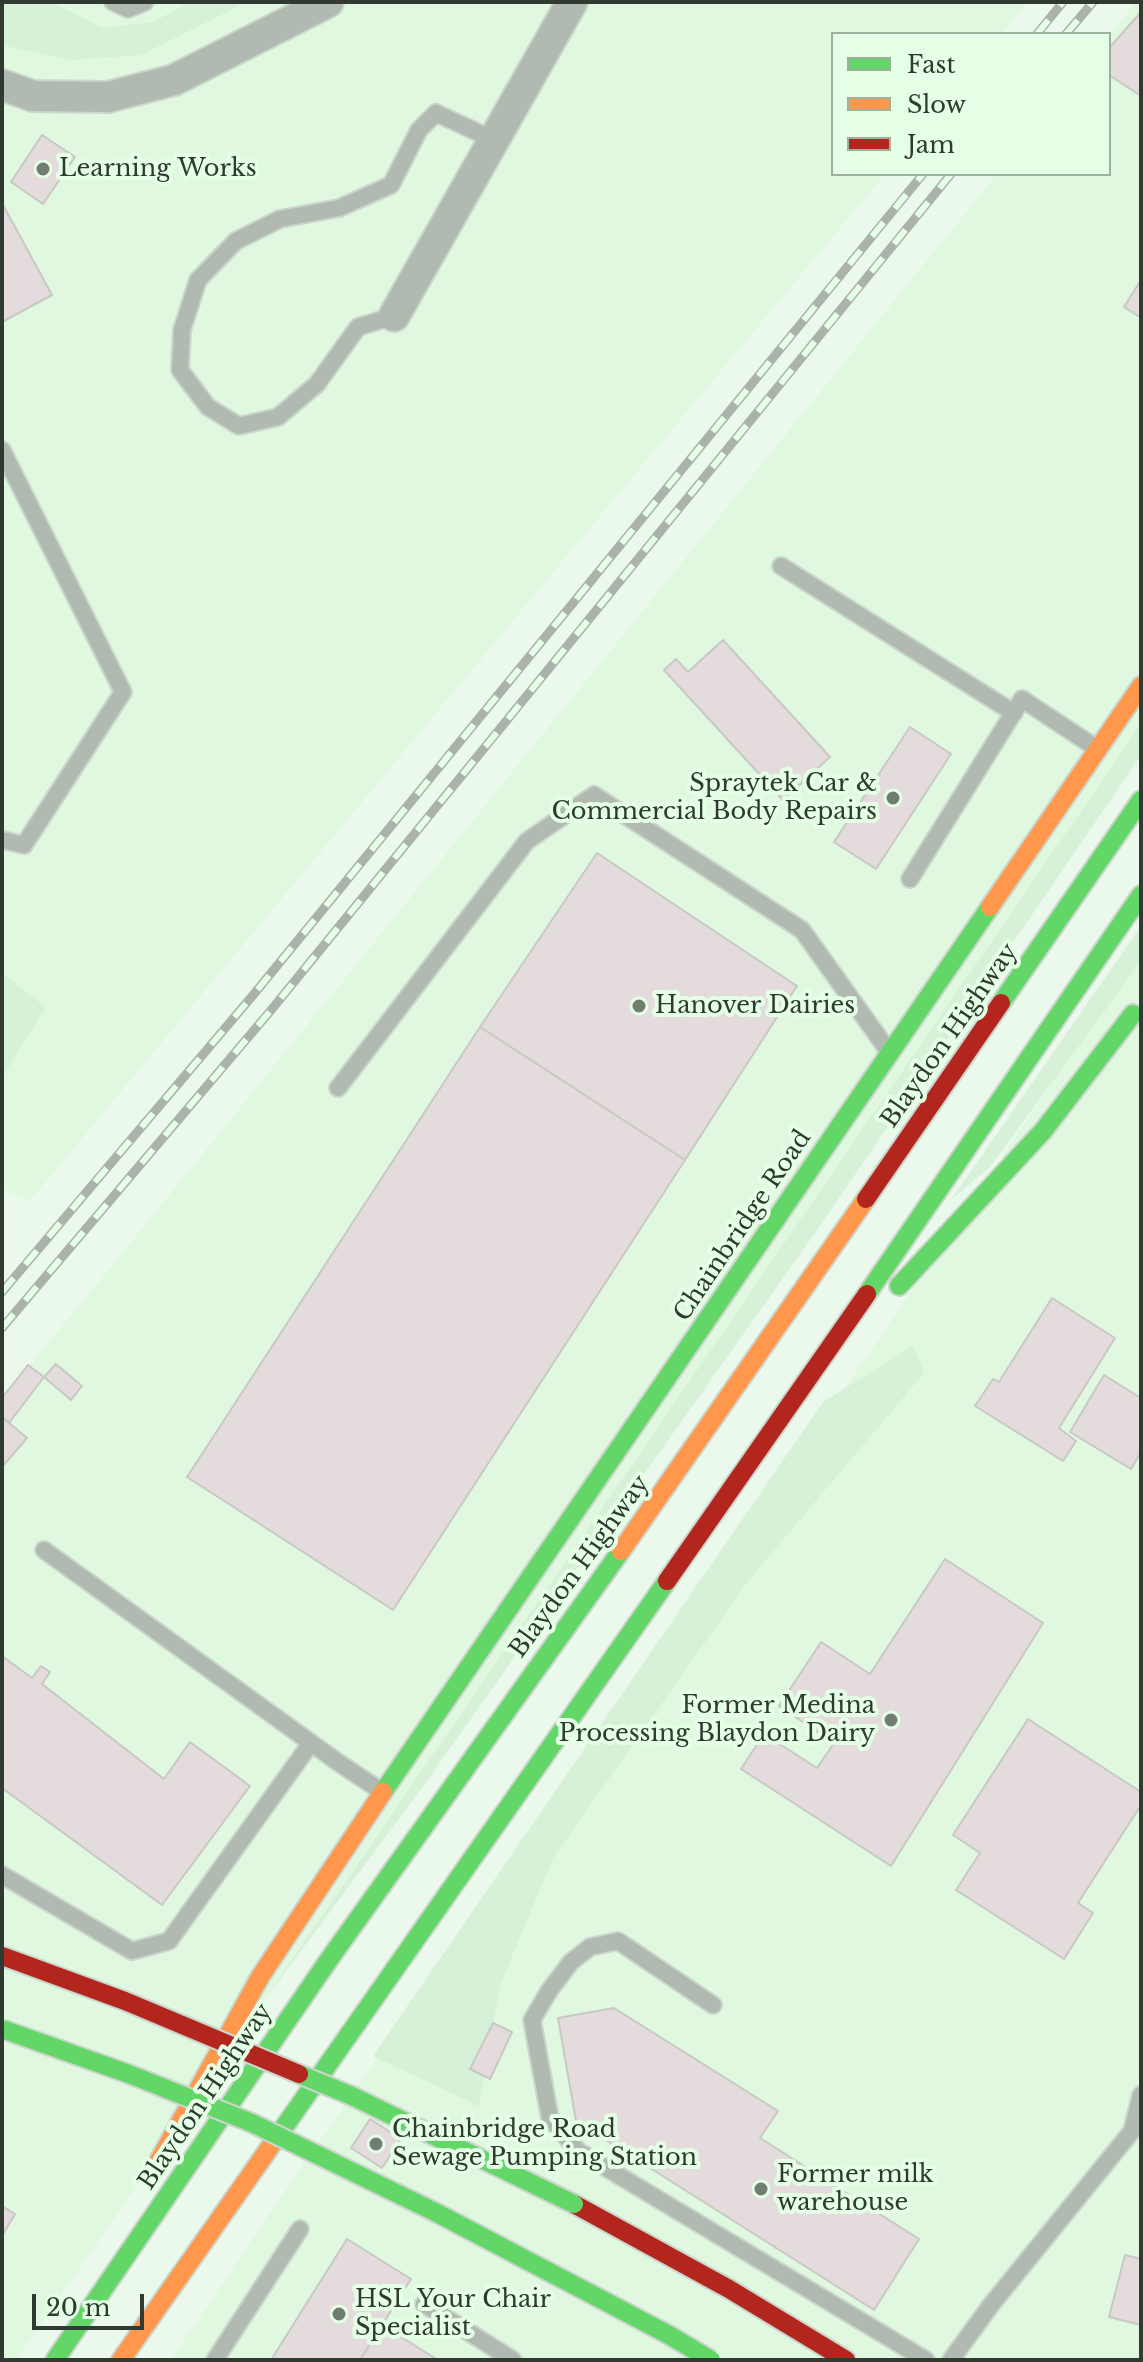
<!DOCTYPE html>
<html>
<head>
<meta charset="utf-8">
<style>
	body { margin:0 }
	#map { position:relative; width:1143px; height:2362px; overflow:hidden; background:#ebf9ec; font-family:"Libre Baskerville",serif }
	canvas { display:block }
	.frame { position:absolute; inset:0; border:4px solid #313a31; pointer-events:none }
	.legend { position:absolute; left:831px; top:32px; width:280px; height:144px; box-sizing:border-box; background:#e5ffe6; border:2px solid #9db09e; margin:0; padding:10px 14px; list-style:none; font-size:24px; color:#313a31 }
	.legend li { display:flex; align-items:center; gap:16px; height:40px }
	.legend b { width:40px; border:2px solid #9db09e }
	.scale { position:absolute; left:32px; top:2294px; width:112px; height:36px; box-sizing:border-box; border:4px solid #313a31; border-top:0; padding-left:10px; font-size:24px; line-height:28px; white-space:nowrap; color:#313a31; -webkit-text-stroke:6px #e5ffe6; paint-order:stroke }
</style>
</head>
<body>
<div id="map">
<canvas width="1143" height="2362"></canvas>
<div class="frame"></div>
<ul class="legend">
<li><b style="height:10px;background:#63d668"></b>Fast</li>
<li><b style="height:10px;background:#ff974d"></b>Slow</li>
<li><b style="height:10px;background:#b3261e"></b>Jam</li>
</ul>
<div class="scale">20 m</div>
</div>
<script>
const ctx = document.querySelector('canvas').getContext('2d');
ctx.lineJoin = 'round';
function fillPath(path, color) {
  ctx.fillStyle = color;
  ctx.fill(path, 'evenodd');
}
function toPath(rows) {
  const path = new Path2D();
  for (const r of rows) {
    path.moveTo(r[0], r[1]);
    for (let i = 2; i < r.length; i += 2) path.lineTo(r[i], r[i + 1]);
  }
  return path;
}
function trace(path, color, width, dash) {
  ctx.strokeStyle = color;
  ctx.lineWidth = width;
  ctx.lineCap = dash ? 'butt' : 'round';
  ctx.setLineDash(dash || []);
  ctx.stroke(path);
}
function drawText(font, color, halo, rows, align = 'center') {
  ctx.font = font + ' "Libre Baskerville",serif';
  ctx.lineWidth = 8;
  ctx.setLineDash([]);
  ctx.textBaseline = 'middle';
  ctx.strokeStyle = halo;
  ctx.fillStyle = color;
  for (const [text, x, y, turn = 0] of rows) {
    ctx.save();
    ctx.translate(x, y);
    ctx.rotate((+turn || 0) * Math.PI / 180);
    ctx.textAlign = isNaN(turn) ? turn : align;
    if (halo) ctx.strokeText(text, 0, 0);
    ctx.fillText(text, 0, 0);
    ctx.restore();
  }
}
fillPath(toPath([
	[2,2,1028,2,1001,34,833,34,833,174,885,174,29,1202,2,1188,2,1078,46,1007,2,973],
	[1136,2,1141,2,1141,740,16,2360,2,2360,2,1398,107,1272,997,174,1109,174,1109,36],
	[1141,951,1141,2360,171,2360,280,2198,875,1345]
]), '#e0f7e0');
fillPath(toPath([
	[2,2,52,2,102,28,153,22,190,2,246,2,140,55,70,60,2,45],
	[1141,724,1141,755,822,1223,419,1792,263,2002],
	[1141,926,1141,961,990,1167,951,1200],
	[2,973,46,1007,2,1078],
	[913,1346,924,1373,748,1581,553,1858,500,1985,479,2106,373,2056,823,1402]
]), '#d6f1d7');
const building = toPath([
	[1141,12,1141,96,1109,75,1109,48,1141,12],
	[42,135,75,157,43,204,11,182,42,135],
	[2,203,52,295,2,322,2,203],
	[1141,280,1141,318,1124,307,1141,280],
	[723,640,830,757,783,800,664,670,676,659,688,672,723,640],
	[910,727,951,754,876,869,834,842,910,727],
	[597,853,797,986,685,1160,480,1027,597,853],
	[480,1027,685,1160,393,1610,187,1477,480,1027],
	[1052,1298,1115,1338,1059,1428,1076,1441,1063,1461,975,1406,993,1379,999,1382,1052,1298],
	[56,1364,82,1386,71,1400,44,1377,56,1364],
	[28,1365,44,1377,9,1423,2,1417,2,1398,28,1365],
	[1104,1375,1141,1398,1141,1452,1131,1469,1070,1432,1104,1375],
	[2,1417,27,1438,2,1467,2,1417],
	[945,1559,1043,1623,891,1866,741,1769,764,1734,817,1768,834,1743,779,1706,821,1642,870,1674,945,1559],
	[2,1656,32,1678,41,1666,50,1672,42,1684,164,1779,190,1742,250,1786,162,1905,2,1788,2,1656],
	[1028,1719,1141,1792,1141,1805,1078,1903,1093,1913,1064,1959,956,1890,980,1853,953,1835,1028,1719],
	[614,2008,778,2111,760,2138,919,2239,874,2310,576,2121,558,2018,614,2008],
	[493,2023,512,2032,490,2079,470,2069,493,2023],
	[370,2119,401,2139,382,2168,351,2148,370,2119],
	[2,2206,15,2214,2,2236,2,2206],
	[347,2239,411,2279,360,2360,271,2360,347,2239],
	[1125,2255,1141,2259,1141,2325,1109,2317,1125,2255],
	[382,2325,438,2360,360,2360,382,2325]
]);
fillPath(building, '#e3dbdc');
trace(building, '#c8c8c4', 2);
const lane = toPath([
	[113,2,128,9,145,2],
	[394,316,358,327,317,384,278,417,239,426,208,407,180,370,182,330,198,280,236,241,280,219,339,208,391,185,419,130,436,113,494,140],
	[2,450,123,692,24,845,2,840],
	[781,566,1014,713],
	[910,879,1022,699,1096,748],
	[338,1088,527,841,594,795,802,930,887,1049],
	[44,1550,339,1763,381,1791],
	[2,1875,132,1951,169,1941,311,1743],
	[713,2005,618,1941,590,1947,571,1962,549,1991,532,2020,550,2118,578,2151,926,2360],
	[424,2304,513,2360],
	[215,2360,300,2229],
	[951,2360,991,2305,1132,2131,1141,2095]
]);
const street = toPath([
	[2,85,33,96,108,97,174,80,328,2],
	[394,316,572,2]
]);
const fast = toPath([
	[1001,1003,1141,800],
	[899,1286,1043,1131,1133,1014],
	[867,1294,1141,895],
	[383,1792,990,907],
	[275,2140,667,1581],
	[55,2360,328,1961,621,1551]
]);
const slow = toPath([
	[990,907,1141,686],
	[621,1551,866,1199],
	[151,2175,260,1977,383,1792],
	[121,2360,275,2140]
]);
const jam = toPath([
	[866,1199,1001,1003],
	[667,1581,867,1294],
	[574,2204,729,2289,846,2360]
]);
trace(lane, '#cad6cb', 20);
trace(street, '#cad6cb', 34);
trace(fast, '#cad6cb', 22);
trace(slow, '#cad6cb', 22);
trace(jam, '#cad6cb', 22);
trace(lane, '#b1bab1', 16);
trace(street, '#b1bab1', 30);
trace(fast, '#63d668', 18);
trace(slow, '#ff974d', 18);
trace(jam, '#b3261e', 18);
const rail = toPath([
	[1037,34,1063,2],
	[1066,34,1093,2],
	[2,1292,254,994,923,174],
	[2,1328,272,1009,951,174]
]);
trace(rail, '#aab2aa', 9);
trace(rail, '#e5ffe6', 6, [18]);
const fastBridge = toPath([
	[2,2029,129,2074,252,2123,435,2212,669,2335,711,2360],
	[299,2074,352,2096,574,2204]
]);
const jamBridge = toPath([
	[2,1956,125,2001,299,2074]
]);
trace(fastBridge, '#cad6cb', 22, []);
trace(jamBridge, '#cad6cb', 22, []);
trace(fastBridge, '#63d668', 18);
trace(jamBridge, '#b3261e', 18);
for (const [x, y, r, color] of [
	[43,169,8,"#727d72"],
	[893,798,8,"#727d72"],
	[639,1006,8,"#727d72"],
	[891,1720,8,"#727d72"],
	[376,2144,8,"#727d72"],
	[761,2189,8,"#727d72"],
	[339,2314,8,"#727d72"]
]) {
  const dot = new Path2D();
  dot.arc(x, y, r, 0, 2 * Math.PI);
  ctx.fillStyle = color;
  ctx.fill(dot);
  trace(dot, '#e5ffe6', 3);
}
drawText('24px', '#313a31', '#e5ffe6', [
	["Learning Works",59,169],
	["Spraytek Car &",877,784,"right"],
	["Commercial Body Repairs",877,812,"right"],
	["Hanover Dairies",655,1006],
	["Former Medina",875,1706,"right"],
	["Processing Blaydon Dairy",875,1734,"right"],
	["Chainbridge Road",392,2130],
	["Sewage Pumping Station",392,2158],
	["Former milk",777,2175],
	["warehouse",777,2203],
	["HSL Your Chair",355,2300],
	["Specialist",355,2328]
], 'left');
drawText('24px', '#313a31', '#e5ffe6', [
	["Blaydon Highway",950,1036,-55],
	["Chainbridge Road",743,1226,-56],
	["Blaydon Highway",580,1567,-54],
	["Blaydon Highway",206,2097,-56]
]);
</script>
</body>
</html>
